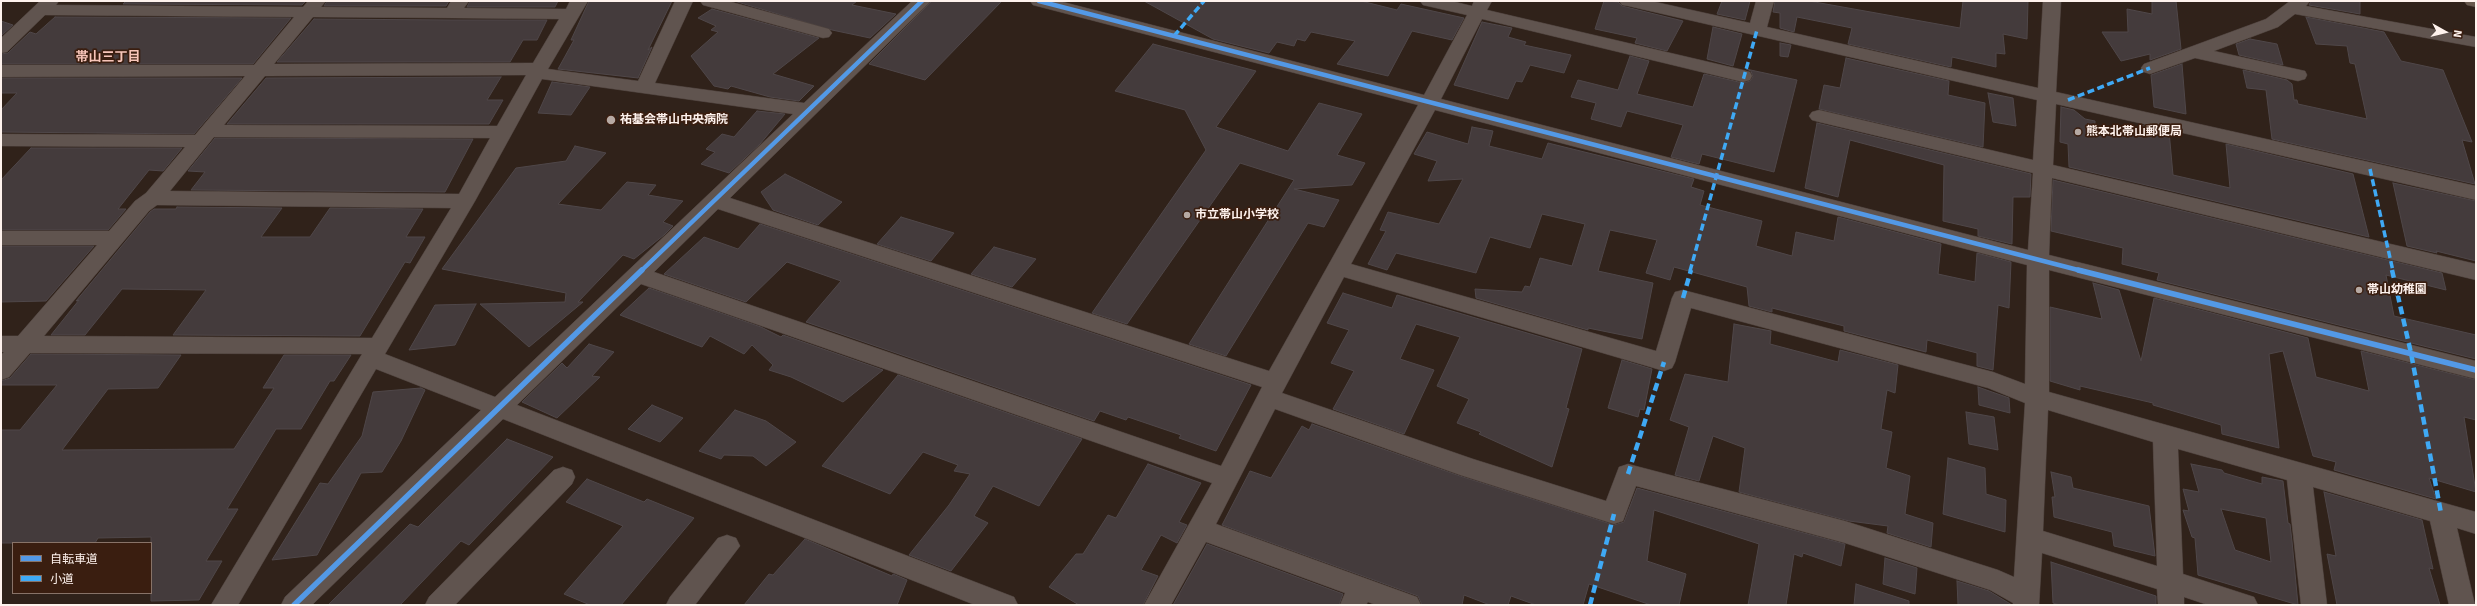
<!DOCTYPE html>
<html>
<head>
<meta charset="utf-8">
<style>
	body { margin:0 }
	#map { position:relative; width:2477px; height:606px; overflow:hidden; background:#30221a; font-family:Signika,"Noto Sans JP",sans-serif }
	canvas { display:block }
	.frame { position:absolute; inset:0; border:2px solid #fef2ed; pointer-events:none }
	.legend { position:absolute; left:12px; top:542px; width:140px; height:52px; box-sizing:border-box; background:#3a1e10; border:1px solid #887368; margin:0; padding:5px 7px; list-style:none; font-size:12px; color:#fef2ed }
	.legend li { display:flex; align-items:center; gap:8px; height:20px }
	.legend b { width:20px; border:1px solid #887368 }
	.north { position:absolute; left:2425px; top:12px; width:40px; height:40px; -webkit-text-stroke:3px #3a1e10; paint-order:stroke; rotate:98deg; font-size:11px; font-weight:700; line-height:16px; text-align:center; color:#fef2ed }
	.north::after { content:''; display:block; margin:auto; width:14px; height:18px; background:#fef2ed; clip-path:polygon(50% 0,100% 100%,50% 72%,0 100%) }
</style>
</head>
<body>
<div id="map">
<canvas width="2477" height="606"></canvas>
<div class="frame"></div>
<ul class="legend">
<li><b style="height:5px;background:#5399e6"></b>自転車道</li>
<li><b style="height:5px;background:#3fa9f5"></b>小道</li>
</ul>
<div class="north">N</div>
</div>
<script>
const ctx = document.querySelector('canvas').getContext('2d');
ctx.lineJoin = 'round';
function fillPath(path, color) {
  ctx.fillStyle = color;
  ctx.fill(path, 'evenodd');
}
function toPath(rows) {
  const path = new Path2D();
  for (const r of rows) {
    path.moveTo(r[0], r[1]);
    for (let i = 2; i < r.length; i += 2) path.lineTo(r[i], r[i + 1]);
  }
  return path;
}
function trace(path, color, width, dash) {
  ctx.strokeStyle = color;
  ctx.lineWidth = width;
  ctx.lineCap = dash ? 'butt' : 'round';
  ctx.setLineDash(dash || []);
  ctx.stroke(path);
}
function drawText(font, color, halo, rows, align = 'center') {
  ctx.font = font + ' Signika,"Noto Sans JP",sans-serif';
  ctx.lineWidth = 3.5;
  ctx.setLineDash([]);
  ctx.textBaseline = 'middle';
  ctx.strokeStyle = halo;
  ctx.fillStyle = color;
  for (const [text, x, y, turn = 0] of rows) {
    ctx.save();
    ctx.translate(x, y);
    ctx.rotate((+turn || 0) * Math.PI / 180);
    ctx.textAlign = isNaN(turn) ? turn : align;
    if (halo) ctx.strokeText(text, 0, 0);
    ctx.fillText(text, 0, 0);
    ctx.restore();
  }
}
const building = toPath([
	[126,1,306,1,302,5,123,4,126,1],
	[327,1,449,1,446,6,324,6,327,1],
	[470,1,558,1,555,7,467,7,470,1],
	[589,1,672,1,648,50,652,47,638,78,558,69,574,40,571,40,589,1],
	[734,1,857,1,852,5,896,14,870,38,832,30,734,1],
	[932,1,1002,1,925,80,869,64,932,1],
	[1144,1,1361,1,1397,10,1401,4,1464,18,1452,40,1412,31,1388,76,1337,64,1355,41,1311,32,1305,41,1297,39,1294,46,1277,42,1269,53,1213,39,1144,1],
	[1604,1,1618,2,1622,6,1683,21,1667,51,1635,43,1637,38,1595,29,1604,1],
	[1722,1,1750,1,1745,20,1717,14,1722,1],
	[1775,1,1809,1,1960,28,1963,1,2028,1,2027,39,2003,34,2005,54,1996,53,1996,67,1952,57,1951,67,1848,44,1852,28,1797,17,1794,32,1780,28,1780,13,1773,12,1775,1],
	[2152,1,2176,1,2181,49,2150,60,2150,54,2121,61,2102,32,2128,32,2127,9,2152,14,2152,1],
	[2311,1,2360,1,2360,14,2309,5,2311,1],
	[712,9,819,38,773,74,814,86,799,101,770,97,731,86,728,89,714,86,691,56,718,32,711,30,716,26,698,18,712,9],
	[55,17,291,18,253,64,1,64,1,54,8,53,30,32,36,34,55,17],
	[2306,17,2384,32,2401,61,2443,70,2472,142,2462,140,2475,184,2272,139,2266,90,2247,88,2243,70,2287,80,2292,84,2294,100,2297,100,2298,104,2367,119,2355,64,2350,63,2347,46,2316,44,2306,17],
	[314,19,452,20,547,20,537,40,523,40,510,62,277,62,314,19],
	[1,21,13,25,1,36,1,21],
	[1482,22,1512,28,1508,37,1526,42,1524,45,1571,55,1564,73,1530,65,1522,82,1516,81,1508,99,1454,85,1482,22],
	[1713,27,1742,34,1733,66,1707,59,1713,27],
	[2250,39,2277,44,2283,65,2239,55,2236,44,2250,39],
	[1780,43,1791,45,1788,57,1780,56,1780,43],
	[1153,44,1256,71,1216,127,1288,151,1319,103,1362,114,1337,155,1365,163,1352,185,1294,189,1339,200,1324,227,1308,223,1226,356,1189,344,1294,180,1240,163,1127,324,1092,313,1206,150,1185,110,1115,91,1153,44],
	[1630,56,1649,61,1637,94,1693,107,1704,74,1743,83,1750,81,1753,77,1751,71,1746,69,1797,80,1774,172,1702,154,1699,164,1671,157,1683,125,1627,111,1621,127,1591,119,1596,103,1571,97,1578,80,1618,90,1630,56],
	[1846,58,1949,81,1948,95,1985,103,1983,147,1819,109,1824,85,1840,88,1846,58],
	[2182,64,2186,114,2154,107,2151,75,2182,64],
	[501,77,487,100,503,100,489,124,227,124,266,78,501,77],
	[1,78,242,78,194,134,1,132,1,110,17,93,1,93,1,78],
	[552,82,590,87,571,115,538,113,552,82],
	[1988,93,2013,98,2016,126,1993,122,1988,93],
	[2061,107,2074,110,2085,119,2095,121,2095,126,2140,136,2139,125,2169,131,2173,175,2230,188,2226,144,2353,174,2369,237,2069,167,2068,144,2060,142,2061,107],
	[757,111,785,114,760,144,729,173,701,164,715,152,706,149,722,134,734,137,757,111],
	[1817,123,2031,174,2030,197,2013,197,2012,244,1978,236,1978,229,1943,221,1944,165,1850,140,1838,197,1805,188,1817,123],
	[1472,127,1493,131,1489,146,1542,159,1548,143,1694,179,1691,187,1704,191,1700,205,1762,221,1756,246,1792,256,1796,232,1834,241,1838,217,1941,244,1938,274,1975,282,1977,253,2011,262,2009,308,1998,305,1993,370,1977,366,1977,353,1927,340,1926,352,1844,331,1844,326,1772,308,1772,312,1749,306,1747,287,1674,267,1670,280,1646,273,1657,240,1610,230,1598,271,1653,283,1642,339,1588,328,1588,330,1476,298,1475,289,1522,292,1525,286,1530,287,1540,258,1572,266,1585,224,1542,214,1530,248,1490,237,1476,273,1396,253,1387,270,1368,264,1386,231,1380,230,1388,212,1439,224,1463,179,1428,181,1437,161,1414,154,1427,132,1468,144,1472,127],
	[215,138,473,139,445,192,191,190,205,172,188,171,215,138],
	[575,146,606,153,558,204,601,210,627,182,656,185,648,195,683,201,663,222,673,226,664,235,634,259,623,255,578,302,583,302,529,347,480,304,565,302,566,293,442,269,516,168,566,161,575,146],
	[31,148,182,148,163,171,149,170,118,209,126,209,108,230,1,230,1,180,31,148],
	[785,174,842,202,818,225,773,210,761,192,785,174],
	[2053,180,2442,273,2446,290,2386,275,2394,316,2476,335,2476,359,2157,280,2159,273,2122,264,2123,248,2051,231,2053,180],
	[2393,183,2476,201,2476,261,2436,251,2437,253,2407,246,2393,183],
	[177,207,282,208,261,237,310,237,330,208,423,209,406,237,425,237,410,263,405,262,360,336,173,335,206,290,122,289,85,335,51,335,79,300,76,301,150,212,154,209,176,209,177,207],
	[901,217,954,233,931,261,877,244,901,217],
	[760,224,1251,385,1216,451,1179,438,1181,435,1128,417,1126,420,1100,411,1094,421,806,322,841,281,787,262,746,302,664,274,704,237,738,249,760,224],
	[1,246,94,246,46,301,1,302,1,246],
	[994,247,1036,259,1012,287,971,274,994,247],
	[2093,283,2119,290,2141,361,2154,298,2308,338,2316,377,2369,391,2361,351,2476,380,2476,420,2464,417,2476,492,2429,478,2436,499,2334,470,2336,462,2313,456,2283,351,2269,354,2279,448,2222,434,2221,425,2153,405,2153,403,2080,386,2080,390,2050,381,2050,307,2102,319,2093,283],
	[649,288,761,327,781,337,783,335,883,370,843,402,791,377,769,370,773,365,752,345,744,354,710,336,702,347,620,315,649,288],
	[1343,293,1392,308,1397,295,1582,349,1566,408,1569,409,1552,467,1479,434,1481,432,1457,423,1469,399,1437,386,1460,337,1416,324,1400,359,1434,370,1404,434,1333,409,1354,371,1331,363,1349,330,1327,323,1343,293],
	[476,304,455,345,409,350,435,305,476,304],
	[1734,324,1771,331,1770,344,1838,362,1840,350,1898,365,1895,393,1887,390,1881,429,1892,432,1886,468,1910,476,1905,514,1933,523,1931,547,1887,533,1888,526,1849,521,1739,492,1745,448,1713,436,1699,481,1675,475,1689,427,1670,420,1685,374,1728,382,1734,324],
	[589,344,614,352,592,376,600,377,557,418,522,402,562,363,567,368,589,344],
	[31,354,181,355,158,388,108,389,62,450,234,449,274,388,263,388,284,355,351,355,334,381,330,381,301,429,276,429,227,509,238,509,206,561,222,561,199,600,151,601,151,537,98,538,95,543,1,543,1,430,20,430,57,385,1,385,1,381,10,378,31,354],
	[1622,360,1652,369,1644,410,1640,409,1638,417,1608,408,1622,360],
	[898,375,1082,439,1039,506,993,486,974,516,988,523,951,571,909,555,949,505,970,474,954,471,958,465,923,452,890,494,822,466,898,375],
	[1978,387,2009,398,2010,413,1979,405,1978,387],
	[421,388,425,390,401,441,382,472,361,473,317,555,272,560,320,483,328,484,362,436,373,392,421,388],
	[652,405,683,418,660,442,628,429,652,405],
	[735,410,766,421,796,442,766,466,753,456,724,455,721,459,699,451,735,410],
	[1966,412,1994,417,1998,450,1969,444,1966,412],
	[1312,424,1460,476,1614,525,1624,522,1637,488,1845,544,1841,566,1803,553,1802,557,1794,554,1786,605,1748,605,1759,544,1654,510,1647,561,1686,574,1679,605,1651,605,1589,584,1583,605,1536,605,1511,596,1508,605,1490,605,1464,595,1462,605,1422,605,1418,596,1222,525,1250,471,1271,478,1302,426,1309,430,1312,424],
	[507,439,553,457,469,545,461,541,400,605,328,605,410,524,418,527,507,439],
	[1948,458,1985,468,1986,494,2006,500,2005,532,1943,514,1948,458],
	[1148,464,1201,483,1179,522,1187,525,1177,543,1161,535,1141,570,1158,576,1143,605,1079,605,1049,587,1076,554,1083,554,1108,515,1116,518,1148,464],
	[2191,464,2222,470,2224,473,2262,484,2262,477,2283,481,2288,523,2290,524,2292,541,2298,605,2198,575,2195,538,2192,537,2183,510,2189,511,2183,489,2199,492,2191,464],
	[2221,509,2266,518,2271,562,2235,550,2221,509],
	[2051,472,2071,477,2073,488,2149,506,2155,556,2114,546,2112,532,2054,517,2052,497,2055,497,2051,472],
	[587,479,644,502,647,499,694,518,621,605,590,605,564,594,623,526,566,502,587,479],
	[2324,492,2422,520,2433,569,2429,568,2440,605,2337,605,2327,554,2336,556,2324,492],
	[805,539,892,576,893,574,907,580,897,605,744,605,769,574,773,575,805,539],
	[1207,544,1343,594,1339,605,1173,605,1207,544],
	[1885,558,1917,568,1915,594,1883,584,1885,558],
	[2051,562,2156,596,2156,605,2060,605,2053,603,2051,562],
	[1957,581,1989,591,2012,605,1958,605,1957,581],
	[1856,584,1909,601,1909,605,1854,605,1856,584]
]);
fillPath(building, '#443b3c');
trace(building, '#4f4749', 1);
const minor = toPath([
	[40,1,59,1,56,5,303,7,308,1,326,1,321,7,447,8,451,1,469,1,464,8,566,9,570,1,588,1,548,69,638,81,675,1,693,1,655,83,804,103,912,1,931,1,730,198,1269,371,1418,105,1033,5,1030,1,1059,1,1424,95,1467,15,1423,5,1420,1,1451,1,1472,6,1474,1,1492,1,1487,10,1743,70,1750,72,1752,76,1750,80,1743,82,1482,19,1441,99,2028,250,2033,173,1819,122,1812,120,1809,116,1812,112,1819,110,2033,160,2037,100,1628,6,1622,5,1619,1,1651,1,1750,23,1756,1,1774,1,1767,27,2038,88,2043,1,2061,1,2056,92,2476,186,2476,200,2056,104,2053,165,2476,264,2476,280,2052,178,2049,255,2476,361,2476,379,2049,270,2049,392,2476,512,2476,534,2457,528,2475,605,2449,605,2430,521,2313,487,2327,605,2301,605,2287,480,2178,449,2183,574,2254,597,2258,605,2208,605,2184,597,2184,605,2158,605,2157,589,2042,553,2039,605,2013,605,2013,603,1990,590,1845,543,1636,486,1623,521,1614,524,1460,475,1275,409,1216,524,1417,597,1421,605,1376,605,1368,602,1366,605,1340,605,1345,593,1206,542,1171,605,1144,605,1212,483,641,284,517,405,1014,597,1018,605,975,605,503,419,312,605,281,605,285,597,481,410,376,369,238,605,211,605,362,354,30,353,9,377,1,380,1,355,4,352,1,352,1,336,18,336,97,245,1,245,1,231,109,231,135,201,146,193,185,147,1,146,1,134,195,135,245,76,1,77,1,65,254,65,294,17,45,15,7,52,1,53,1,38,40,1],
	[313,17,452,18,559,19,533,63,274,64,313,17],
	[526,75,497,126,224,125,265,76,526,75],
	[542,79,793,114,495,397,385,354,475,201,542,79],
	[1435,110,2027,265,2025,384,1993,372,1683,290,1675,292,1672,298,1656,351,1351,264,1435,110],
	[214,137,490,138,459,194,170,191,214,137],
	[157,205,451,208,372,338,44,336,149,211,157,205],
	[718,209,1262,387,1221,466,654,272,718,209],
	[1344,277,1664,371,1672,368,1675,362,1691,308,1988,388,2025,403,2014,577,1998,570,1845,521,1628,464,1619,467,1606,501,1473,459,1282,393,1344,277],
	[2048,410,2153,442,2157,566,2043,531,2048,410],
	[700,1,728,1,829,29,832,33,829,37,823,38,703,5,700,1],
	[2290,1,2310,1,2306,6,2476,37,2476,47,2295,14,2278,27,2214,51,2305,71,2307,75,2305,79,2298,81,2195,58,2150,74,2144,72,2141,68,2144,64,2266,19,2290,1],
	[563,467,572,470,575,477,572,484,455,605,425,605,429,597,554,470,563,467],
	[727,535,736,538,740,546,695,605,666,605,670,597,718,538,727,535]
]);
const highway = toPath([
	[2464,1,2476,1,2476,7,2467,5,2464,1]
]);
trace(minor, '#4a3e39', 1);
trace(highway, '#4a3e39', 1);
fillPath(minor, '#60544f');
fillPath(highway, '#68594d');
trace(toPath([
	[1174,36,1204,1],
	[2068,100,2150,68],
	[2370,169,2393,271],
	[1690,271,1757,30]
]), '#3fa9f5', 3.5, [7, 3.5]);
trace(toPath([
	[2392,270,2411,353,2441,513],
	[1683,298,1691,270],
	[1628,474,1664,362],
	[1590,605,1614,514]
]), '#3fa9f5', 4.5, [8, 4.5]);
trace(toPath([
	[1039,1,2082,271],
	[641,271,922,1]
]), '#5399e6', 4.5);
trace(toPath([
	[2078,270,2476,370],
	[294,605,642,270]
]), '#5399e6', 5.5);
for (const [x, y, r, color] of [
	[611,120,5,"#b6a9a3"],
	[2078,132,4,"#b6a9a3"],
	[1187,215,4,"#b6a9a3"],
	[2359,290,4,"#b6a9a3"]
]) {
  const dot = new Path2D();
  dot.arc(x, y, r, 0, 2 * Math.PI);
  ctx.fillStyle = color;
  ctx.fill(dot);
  trace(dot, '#3a1e10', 1.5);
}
drawText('bold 12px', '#fef2ed', '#3a1e10', [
	["祐基会帯山中央病院",620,120],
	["熊本北帯山郵便局",2086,132],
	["市立帯山小学校",1195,215],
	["帯山幼稚園",2367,290]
], 'left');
drawText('bold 13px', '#f7c5b9', '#3a1e10', [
	["帯山三丁目",108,58]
]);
</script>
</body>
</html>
